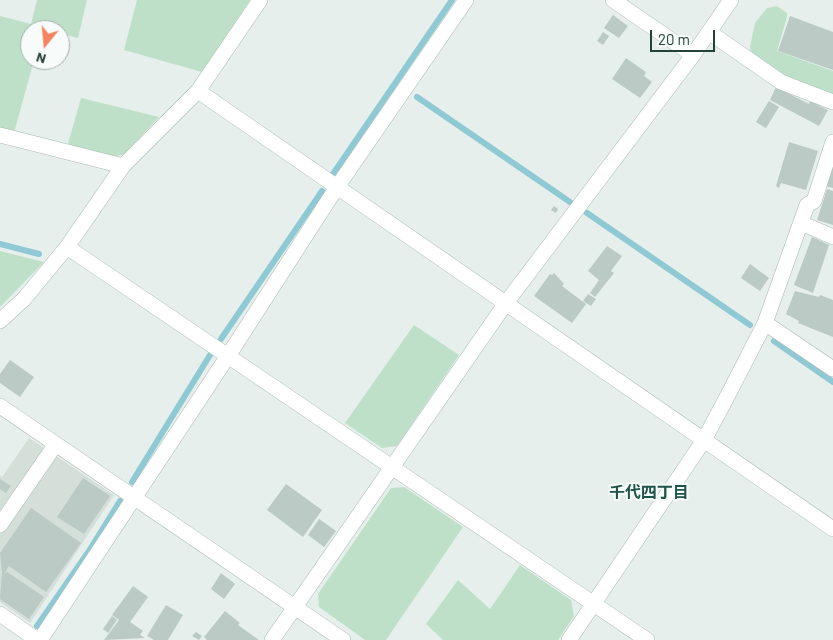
<!DOCTYPE html>
<html>
<head>
<meta charset="utf-8">
<style>
	body { margin:0 }
	#map { position:relative; width:833px; height:640px; overflow:hidden; background:#e6efeb; font-family:Barlow,sans-serif }
	canvas { display:block }
	.north { position:absolute; left:20px; top:20px; width:50px; height:50px; box-sizing:border-box; background:#f7fbf9; border:1px solid #a3b1ad; border-radius:50%; rotate:197deg; font-size:14px; font-weight:700; line-height:20px; text-align:center; color:#24423a }
	.north::after { content:''; display:block; margin:auto; width:18px; height:22px; background:#f4845f; clip-path:polygon(50% 0,100% 100%,50% 72%,0 100%) }
	.scale { position:absolute; left:650px; top:30px; width:65px; height:22px; box-sizing:border-box; border:2px solid #24423a; border-top:0; padding-left:6px; font-size:15px; line-height:18px; white-space:nowrap; color:#24423a; -webkit-text-stroke:4px #f7fbf9; paint-order:stroke }
</style>
</head>
<body>
<div id="map">
<canvas width="833" height="640"></canvas>
<div class="north">N</div>
<div class="scale">20 m</div>
</div>
<script>
const ctx = document.querySelector('canvas').getContext('2d');
ctx.lineJoin = 'round';
function fillPath(path, color) {
  ctx.fillStyle = color;
  ctx.fill(path, 'evenodd');
}
function toPath(rows) {
  const path = new Path2D();
  for (const r of rows) {
    path.moveTo(r[0], r[1]);
    for (let i = 2; i < r.length; i += 2) path.lineTo(r[i], r[i + 1]);
  }
  return path;
}
function trace(path, color, width, dash) {
  ctx.strokeStyle = color;
  ctx.lineWidth = width;
  ctx.lineCap = dash ? 'butt' : 'round';
  ctx.setLineDash(dash || []);
  ctx.stroke(path);
}
function drawText(font, color, halo, rows, align = 'center') {
  ctx.font = font + ' Barlow,"Noto Sans JP",sans-serif';
  ctx.lineWidth = 4;
  ctx.setLineDash([]);
  ctx.textBaseline = 'middle';
  ctx.strokeStyle = halo;
  ctx.fillStyle = color;
  for (const [text, x, y, turn = 0] of rows) {
    ctx.save();
    ctx.translate(x, y);
    ctx.rotate((+turn || 0) * Math.PI / 180);
    ctx.textAlign = isNaN(turn) ? turn : align;
    if (halo) ctx.strokeText(text, 0, 0);
    ctx.fillText(text, 0, 0);
    ctx.restore();
  }
}
fillPath(toPath([
	[29,438,114,495,30,623,0,602,0,475,2,477]
]), '#d4dfda');
fillPath(toPath([
	[37,0,87,0,78,38,60,33,60,30,43,28,43,30,30,30,30,60,34,60,14,133,0,130,0,16,31,24],
	[137,0,250,0,202,72,124,50],
	[777,6,787,13,787,17,777,51,833,71,833,94,789,79,751,53,750,47,755,23,767,8],
	[81,98,159,117,124,154,114,157,67,147],
	[0,251,44,262,0,307],
	[414,325,459,355,397,446,382,448,345,423],
	[404,487,463,527,386,640,365,640,319,607,318,594,391,488],
	[520,565,571,600,574,616,558,640,443,640,426,624,458,580,490,609]
]), '#bfe0c8');
trace(toPath([
	[417,97,570,202],
	[333,174,452,0],
	[587,213,750,325],
	[0,244,39,254],
	[221,339,322,191],
	[774,341,833,382],
	[132,482,210,355],
	[37,626,89,551,120,501]
]), '#8ec9d4', 6);
fillPath(toPath([
	[613,15,628,26,619,38,604,28],
	[790,16,833,32,833,70,778,51],
	[603,32,609,36,603,45,597,41],
	[626,58,646,72,644,76,652,82,640,98,612,79],
	[776,87,809,104,810,101,828,110,819,126,770,100],
	[769,101,779,107,766,128,756,122],
	[789,142,818,151,806,190,781,183,779,188,776,186],
	[833,162,833,188,825,186],
	[827,189,833,191,833,225,817,220],
	[554,206,558,209,556,213,551,210],
	[812,237,829,245,813,293,794,285],
	[607,246,622,256,611,271,614,273,595,297,590,293,599,280,588,271],
	[750,264,769,278,760,291,741,278],
	[554,273,564,284,562,286,586,304,572,323,534,296,550,274,552,275],
	[795,291,819,297,820,295,833,300,833,337,798,323,799,321,786,314],
	[588,294,596,299,591,306,583,301],
	[10,360,34,377,20,397,0,383,0,374],
	[83,478,110,496,84,534,57,517],
	[0,479,11,486,6,493,0,489],
	[286,484,322,510,303,537,267,510],
	[31,508,81,543,46,592,9,566,4,574,7,572,44,597,29,619,0,599,2,572,0,553],
	[319,519,336,531,324,547,308,535],
	[221,573,235,584,224,599,211,589],
	[133,586,148,597,130,622,143,631,140,635,145,638,104,640,119,620,112,615],
	[166,605,183,615,168,640,154,640,147,636],
	[225,611,240,623,238,625,259,640,207,640,204,637],
	[112,616,117,620,108,633,103,629],
	[196,632,202,636,199,640,192,636]
]), '#bbcac4');
const minor = toPath([
	[613,0,693,55],
	[709,32,781,82,833,102],
	[198,91,833,529],
	[0,135,123,166],
	[801,223,833,237],
	[67,247,647,640],
	[0,321,24,299,67,247,123,166,198,91,260,0],
	[765,323,833,369],
	[0,406,343,640],
	[0,525,56,444],
	[0,614,37,640],
	[40,640,228,356,337,187,466,0],
	[272,640,506,303,693,55,731,0],
	[569,640,704,440,728,395,765,323,807,205,814,201,833,142]
]);
trace(minor, '#a8b8b2', 16);
trace(minor, '#fff', 15);
drawText('bold 16px', '#1f5548', '#f7fbf9', [
	["千代四丁目",649,493]
]);
</script>
</body>
</html>
